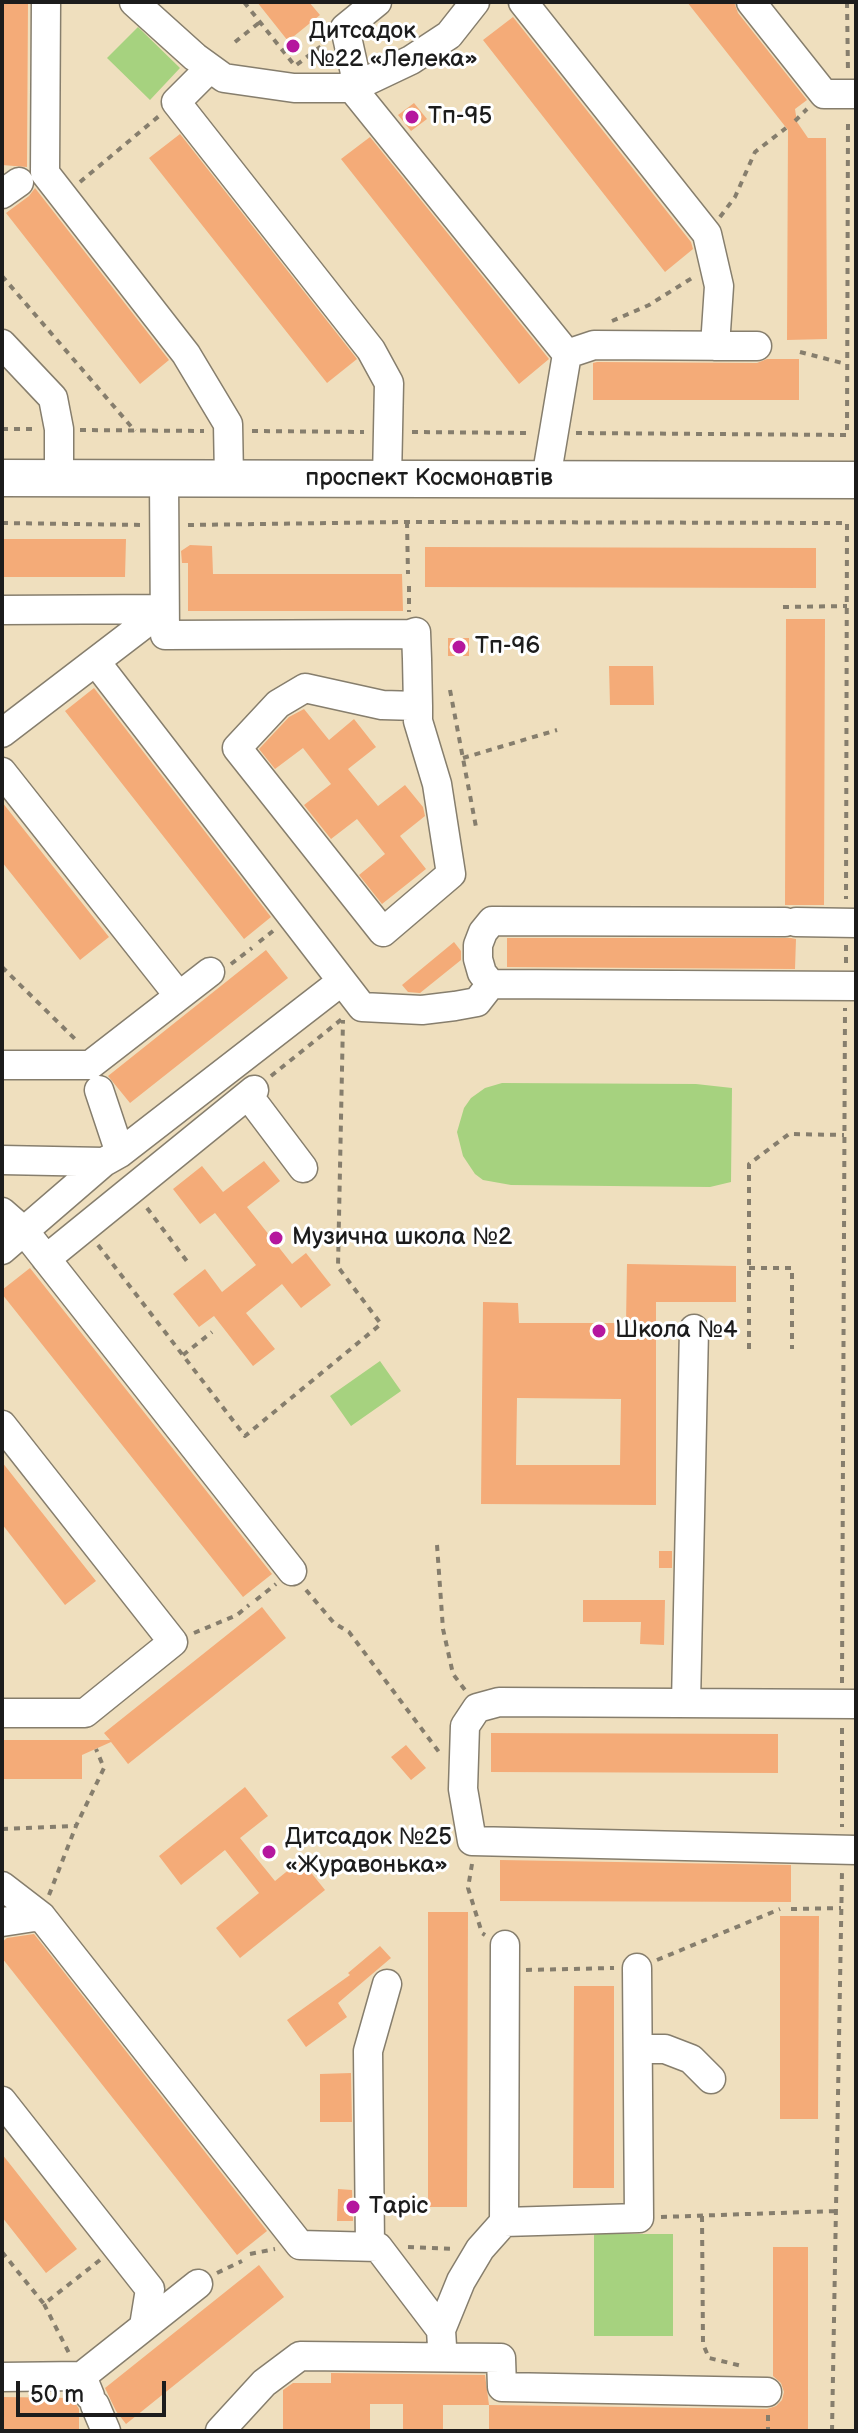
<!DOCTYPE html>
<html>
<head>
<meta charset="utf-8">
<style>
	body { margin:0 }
	#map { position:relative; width:858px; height:2433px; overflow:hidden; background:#efdfbe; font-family:"Balsamiq Sans",sans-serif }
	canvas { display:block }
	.frame { position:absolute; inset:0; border:4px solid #1c1c1c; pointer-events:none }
	.scale { position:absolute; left:16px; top:2381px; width:150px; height:36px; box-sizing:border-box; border:4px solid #1c1c1c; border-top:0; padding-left:10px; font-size:24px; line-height:28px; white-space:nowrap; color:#1c1c1c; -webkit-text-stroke:6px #fff; paint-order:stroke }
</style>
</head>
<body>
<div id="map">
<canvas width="858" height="2433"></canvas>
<div class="frame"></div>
<div class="scale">50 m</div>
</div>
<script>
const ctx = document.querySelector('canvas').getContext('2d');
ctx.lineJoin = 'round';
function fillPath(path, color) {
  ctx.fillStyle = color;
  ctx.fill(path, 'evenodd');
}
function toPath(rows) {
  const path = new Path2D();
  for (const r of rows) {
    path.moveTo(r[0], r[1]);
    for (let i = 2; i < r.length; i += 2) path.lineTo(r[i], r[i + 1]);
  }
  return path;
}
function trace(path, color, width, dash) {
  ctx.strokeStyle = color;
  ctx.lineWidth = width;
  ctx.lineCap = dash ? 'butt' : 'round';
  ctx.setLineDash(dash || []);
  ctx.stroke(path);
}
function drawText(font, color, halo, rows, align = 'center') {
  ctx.font = font + ' "Balsamiq Sans",sans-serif';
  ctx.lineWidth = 6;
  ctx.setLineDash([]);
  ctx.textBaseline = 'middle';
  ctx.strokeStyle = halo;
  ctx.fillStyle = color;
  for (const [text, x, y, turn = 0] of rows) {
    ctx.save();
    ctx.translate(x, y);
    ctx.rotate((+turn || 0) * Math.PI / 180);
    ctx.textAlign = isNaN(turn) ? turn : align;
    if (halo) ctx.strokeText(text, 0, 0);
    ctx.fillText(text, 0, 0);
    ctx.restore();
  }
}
fillPath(toPath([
	[138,27,180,68,150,100,107,58],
	[502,1083,696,1084,732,1088,731,1182,710,1187,511,1185,483,1180,475,1174,463,1156,457,1132,464,1108,471,1098,485,1088],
	[380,1361,401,1391,351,1426,330,1396],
	[594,2234,673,2234,673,2336,594,2336]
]), '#a6d27f');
fillPath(toPath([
	[2,2,28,2,27,167,2,165],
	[257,2,309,2,320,15,288,41],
	[687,2,734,2,738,13,807,100,795,109,797,122,808,138,826,138,827,339,787,340,788,130],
	[513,17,691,242,693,249,665,272,483,40],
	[414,103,427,119,411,131,398,115],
	[180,134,357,359,327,383,149,158],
	[370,137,549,359,519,384,341,159],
	[35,188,169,360,140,384,6,213,29,196],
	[767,359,799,359,799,400,593,400,593,363,597,362,757,363],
	[2,539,126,539,125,577,2,577],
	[190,545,212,546,213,574,402,574,403,611,188,611,188,563,182,563,181,551],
	[425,547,816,548,816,588,425,587],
	[786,619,825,619,824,905,785,905],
	[448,638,469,638,469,656,448,656],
	[609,666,653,666,654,705,610,705],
	[94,688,271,917,244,939,65,711],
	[304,709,329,740,354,719,376,747,348,769,378,806,405,785,423,807,425,816,400,836,426,869,382,904,359,875,385,854,357,819,331,839,304,805,331,784,303,748,275,769,259,749,289,717],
	[2,802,109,937,80,960,2,862],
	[507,938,791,938,796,939,795,969,507,967],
	[454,942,461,951,461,960,420,993,408,992,402,985],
	[266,950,288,978,130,1103,108,1076],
	[264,1161,280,1181,247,1207,292,1264,306,1253,331,1285,301,1308,282,1284,246,1313,275,1349,253,1366,214,1316,199,1327,173,1294,205,1269,222,1292,256,1265,215,1213,200,1224,173,1189,202,1166,223,1192],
	[627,1264,736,1266,736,1302,656,1302,656,1505,481,1504,483,1302,518,1303,519,1323,626,1323],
	[517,1398,621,1399,620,1465,516,1465],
	[30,1268,272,1574,243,1597,2,1294,2,1290],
	[2,1462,96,1581,65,1605,2,1524],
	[659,1551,672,1551,672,1568,659,1568],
	[583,1600,665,1600,664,1645,640,1644,641,1622,583,1622],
	[262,1607,286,1638,128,1764,111,1742,82,1755,82,1779,2,1779,2,1740,110,1740,104,1733],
	[491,1733,778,1734,778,1773,491,1772],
	[406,1745,426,1768,411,1780,391,1757],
	[245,1787,268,1816,240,1838,275,1881,301,1860,325,1890,240,1958,216,1928,259,1893,225,1850,181,1885,159,1856],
	[500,1860,791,1865,791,1902,500,1901],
	[428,1912,468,1912,467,2207,428,2207],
	[780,1916,819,1916,818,2119,780,2119],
	[34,1934,267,2231,237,2255,2,1958,2,1942,7,1938],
	[380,1946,391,1958,338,2003,347,2017,306,2047,287,2020,350,1975,348,1973],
	[574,1986,614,1986,614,2188,573,2188],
	[351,2073,352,2122,320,2122,320,2074],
	[2,2154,77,2249,46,2273,2,2217],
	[338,2189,352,2190,353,2221,337,2221],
	[773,2247,808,2247,808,2431,489,2431,489,2405,767,2409,776,2406,782,2400,784,2392,781,2383,773,2376],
	[259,2265,284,2297,126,2424,116,2411,105,2388],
	[331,2373,485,2375,489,2405,443,2405,443,2431,403,2431,403,2404,370,2404,370,2431,283,2431,283,2390,293,2383,331,2383],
	[2,2397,72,2398,79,2409,79,2431,2,2431]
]), '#f4ab78');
const minor = toPath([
	[46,2,45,173,186,354,228,424,229,478],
	[134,2,195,57,224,78,294,88,352,88,411,60,449,35,475,2],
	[377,2,345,28,355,73,352,88,567,354,594,345,757,346],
	[523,2,707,234,719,286,715,346],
	[751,2,824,94,856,94],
	[210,68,176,102,371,350,389,383,387,479],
	[2,194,19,182],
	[2,344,53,398,59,429,59,478],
	[164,478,165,635,410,634,416,632,417,659,418,706,418,721,437,784,451,874,383,932,237,748,278,704,305,688,382,705,418,706],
	[546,479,567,354],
	[2,610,164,609],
	[96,662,362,1007,422,1010,455,1006,477,1002,491,984],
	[2,733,164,609],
	[2,772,179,996],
	[785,922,492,921,483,932,478,945,478,959,482,973,491,984,856,986],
	[796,922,856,923],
	[2,1065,90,1065,210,972],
	[99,1090,120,1153],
	[248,1095,303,1168],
	[2,1160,104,1162,120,1153,342,981],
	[2,1212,25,1232,292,1571],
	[2,1250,104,1162],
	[46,1259,254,1090],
	[2,1425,173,1642,85,1713,2,1713],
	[686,1703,694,1329],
	[856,1704,499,1702,477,1708,465,1726,463,1789,472,1841,856,1850],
	[2,1886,41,1916,300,2245,378,2247,441,2330],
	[2,1922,41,1916],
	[638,2049,665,2049,691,2059,711,2079],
	[2,2101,150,2289,144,2326],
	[504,2222,505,1945],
	[370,2246,368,2051,387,1984],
	[442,2346,441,2330,461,2281,480,2249,504,2222,639,2218,637,1968],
	[82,2376,198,2284],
	[2,2377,82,2376,90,2396],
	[95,2405,106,2431],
	[220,2431,264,2383,300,2356,501,2358,502,2387,767,2392]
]);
const major = toPath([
	[2,478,856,480]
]);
trace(minor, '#867e6d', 31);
trace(major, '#867e6d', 39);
trace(toPath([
	[244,2,295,66,324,44],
	[847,2,848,73],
	[235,42,260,22],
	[795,121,807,109],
	[80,182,159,116],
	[720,217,735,197,755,152,786,128],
	[2,276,135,431],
	[612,321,649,305,692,278],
	[800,352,846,364],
	[2,429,36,429],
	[80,430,204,431],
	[252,431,364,432],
	[412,432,532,433],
	[576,433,847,435,848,118],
	[407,522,408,574],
	[2,523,144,525],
	[188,525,407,522,847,523,846,899],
	[409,586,409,612],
	[783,607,847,606],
	[450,690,476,827],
	[463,758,557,730],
	[259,942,273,931],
	[846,963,846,944],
	[231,964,252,948],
	[2,967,77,1041],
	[271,1076,342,1019],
	[147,1208,189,1264],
	[98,1245,245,1436,381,1324,338,1267,343,1020],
	[749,1268,792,1268,792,1349],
	[749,1349,749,1164,789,1134,844,1135],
	[183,1355,212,1332],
	[437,1545,443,1629,453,1674,465,1690],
	[306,1590,334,1623,349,1632,439,1752],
	[256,1600,276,1584],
	[194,1633,237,1615,249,1605],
	[842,1683,845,1008],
	[842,1728,842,1827],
	[2,1829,76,1826],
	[472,1864,468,1888,482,1933,485,1935],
	[49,1895,76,1826,104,1768,96,1749],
	[791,1909,841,1908],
	[657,1960,780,1909],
	[526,1970,614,1968],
	[702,2216,703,2344,709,2358,742,2366],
	[661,2217,836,2211],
	[408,2247,455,2249],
	[2,2252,44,2304,100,2260],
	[250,2254,275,2249],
	[217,2273,242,2261],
	[44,2304,70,2355],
	[768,2415,768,2431],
	[832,2431,842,1872]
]), '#867e6d', 4, [6, 6]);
trace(minor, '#fff', 28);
trace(major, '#fff', 36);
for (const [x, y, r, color] of [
	[293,46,8,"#b5179e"],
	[412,117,8,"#b5179e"],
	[459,647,8,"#b5179e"],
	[276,1238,8,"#b5179e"],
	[599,1331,8,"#b5179e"],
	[269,1852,8,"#b5179e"],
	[353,2207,8,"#b5179e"]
]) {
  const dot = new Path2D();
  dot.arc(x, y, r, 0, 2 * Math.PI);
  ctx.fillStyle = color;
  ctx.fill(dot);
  trace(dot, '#fff', 3);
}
drawText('24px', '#1c1c1c', '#fff', [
	["Дитсадок",309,32],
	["№22 «Лелека»",309,60],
	["Тп-95",428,117],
	["Тп-96",475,647],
	["Музична школа №2",292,1238],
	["Школа №4",615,1331],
	["Дитсадок №25",285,1838],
	["«Журавонька»",285,1866],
	["Таріс",369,2207]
], 'left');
drawText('24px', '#1c1c1c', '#fff', [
	["проспект Космонавтів",429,479]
]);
</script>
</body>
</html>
